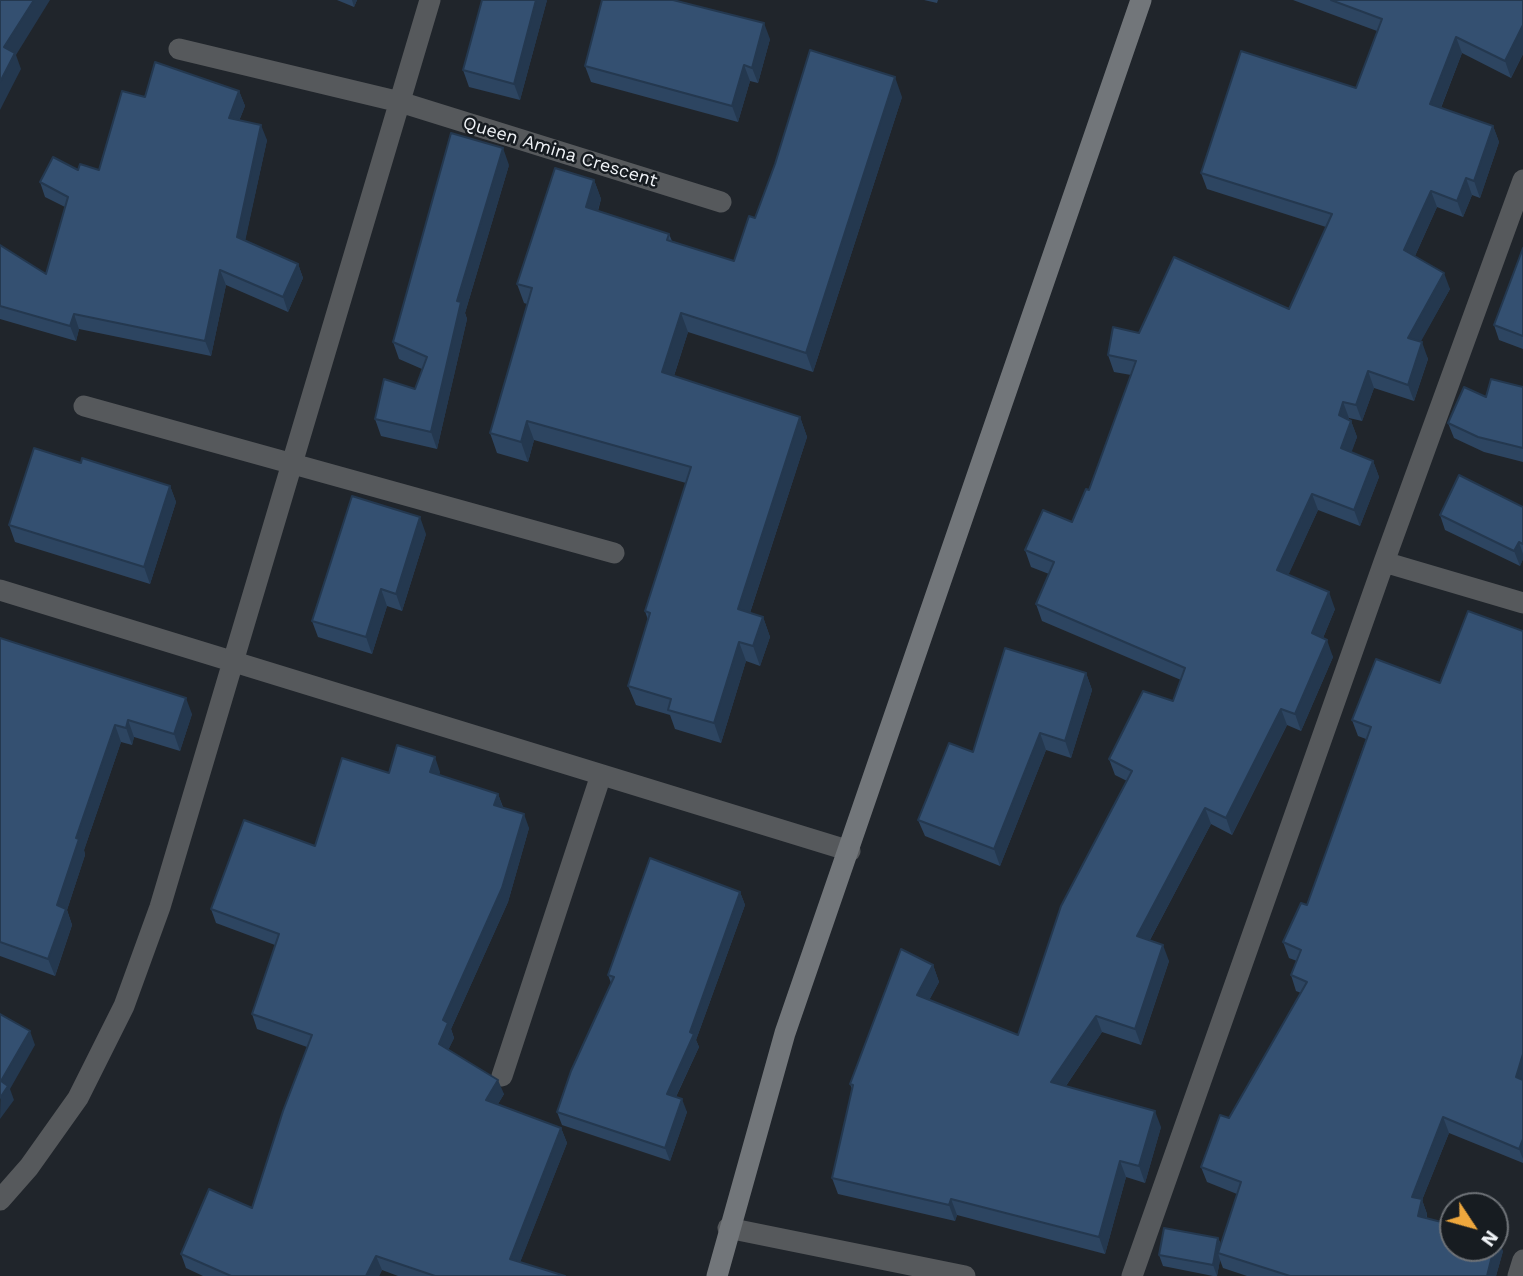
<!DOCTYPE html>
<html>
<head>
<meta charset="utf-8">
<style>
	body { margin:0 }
	#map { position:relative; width:1523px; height:1276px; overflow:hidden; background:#20252b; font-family:"Work Sans",sans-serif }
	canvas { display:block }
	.north { position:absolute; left:1439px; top:1192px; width:70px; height:70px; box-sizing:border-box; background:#171c21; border:2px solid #6e7277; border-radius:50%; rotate:126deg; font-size:19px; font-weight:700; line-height:28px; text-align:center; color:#f0f3f7 }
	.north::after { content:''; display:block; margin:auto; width:24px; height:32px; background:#eea73d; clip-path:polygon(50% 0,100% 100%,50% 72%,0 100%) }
</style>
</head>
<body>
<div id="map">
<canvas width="1523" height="1276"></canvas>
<div class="north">N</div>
</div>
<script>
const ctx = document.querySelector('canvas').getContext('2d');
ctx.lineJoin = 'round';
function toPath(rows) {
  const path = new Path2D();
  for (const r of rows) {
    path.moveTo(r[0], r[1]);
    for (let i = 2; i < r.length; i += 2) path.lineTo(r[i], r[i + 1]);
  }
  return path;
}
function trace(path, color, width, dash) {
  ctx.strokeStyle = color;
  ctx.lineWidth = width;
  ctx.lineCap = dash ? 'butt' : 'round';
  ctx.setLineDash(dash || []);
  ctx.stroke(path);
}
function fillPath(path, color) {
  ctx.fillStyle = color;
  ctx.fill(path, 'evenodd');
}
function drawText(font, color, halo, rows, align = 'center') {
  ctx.font = font + ' "Work Sans",sans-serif';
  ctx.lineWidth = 5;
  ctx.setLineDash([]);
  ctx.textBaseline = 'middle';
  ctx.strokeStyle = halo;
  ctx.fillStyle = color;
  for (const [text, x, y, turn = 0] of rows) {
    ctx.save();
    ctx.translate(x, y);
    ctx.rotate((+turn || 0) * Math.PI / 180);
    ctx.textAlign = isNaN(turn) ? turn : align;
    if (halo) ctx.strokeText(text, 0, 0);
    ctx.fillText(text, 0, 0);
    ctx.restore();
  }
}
trace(toPath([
	[179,49,400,102,721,202],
	[84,406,614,553],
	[1384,562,1523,603],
	[0,590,850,851],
	[502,1076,601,775],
	[0,1200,29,1167,78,1098,124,1006,160,907,430,0],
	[728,1228,965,1276],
	[1132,1276,1384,562,1523,180],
	[1518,1276,1523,1260]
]), '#56595c', 21);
trace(toPath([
	[717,1276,785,1033,1141,0]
]), '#72767a', 21);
fillPath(toPath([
	[337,0,357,0,354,7],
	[547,0,520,100,469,87,463,70],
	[924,0,938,0,937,3],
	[1293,0,1523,0,1523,54,1511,78,1462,53,1441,108,1493,126,1499,142,1480,198,1472,195,1463,217,1437,207,1415,256,1450,289,1420,342,1428,359,1414,401,1374,388,1362,421,1349,418,1349,420,1351,421,1357,437,1351,452,1373,461,1379,477,1360,526,1318,510,1288,575,1335,609,1323,638,1333,657,1301,731,1287,725,1232,835,1211,824,1150,940,1169,961,1141,1045,1102,1032,1066,1086,1161,1127,1145,1183,1126,1177,1105,1254,957,1215,955,1221,838,1194,832,1178,852,1089,850,1084,933,965,939,982,929,1000,1018,1035,1127,781,1115,775,1109,759,1173,701,1181,680,1042,621,1036,604,1049,574,1031,567,1025,550,1072,522,1089,490,1131,375,1114,372,1108,355,1139,333,1289,309,1326,227,1207,189,1201,173,1356,88,1377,31],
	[770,39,758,83,750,81,738,122,591,82,585,66],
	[239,91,245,106,239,121,267,140,245,240,298,264,303,278,288,312,226,285,211,356,79,329,76,341,0,319,0,245,46,274,65,207,45,197,40,182,78,170,99,170,145,97],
	[902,97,813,372,688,332,674,376,800,417,807,437,750,613,763,617,770,637,760,666,746,661,721,743,675,729,670,715,636,705,628,686,648,620,645,611,686,483,534,440,528,462,497,453,490,433,527,304,524,303,517,284,594,180,601,199,598,211,669,234,672,241,734,261,755,218],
	[509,165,465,313,467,319,437,449,381,436,375,419,415,389,422,369,399,359,393,342],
	[1523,248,1523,349,1499,340,1494,325],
	[1523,387,1523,462,1484,452,1454,438,1448,423,1486,397],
	[81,463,170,486,176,502,150,584,15,542,9,525],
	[1523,507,1523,559,1520,566,1445,530,1440,515],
	[426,534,402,611,387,606,372,654,318,637,312,621],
	[1523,631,1523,1163,1449,1133,1422,1200,1427,1214,1427,1218,1503,1251,1496,1276,1247,1276,1223,1268,1220,1260,1217,1276,1213,1276,1163,1266,1159,1255,1218,1238,1221,1244,1237,1194,1207,1182,1201,1167,1301,993,1296,991,1291,975,1297,961,1289,958,1283,942,1307,905,1366,739,1358,736,1352,720,1440,683],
	[0,638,192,714,180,751,134,737,132,745,121,742,84,850,85,855,67,910,72,925,55,976,0,956],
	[1086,673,1092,690,1071,758,1046,750,1000,866,925,836,918,820,973,752],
	[440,772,439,775,498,794,503,807,529,828,508,902,451,1029,454,1038,448,1050,504,1094,498,1104,561,1128,567,1143,520,1262,565,1276,398,1276,382,1270,379,1276,203,1276,186,1268,181,1254,252,1208,307,1047,257,1029,252,1014,275,945,216,923,211,909,315,846,389,773],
	[740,892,745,905,696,1040,699,1047,676,1097,687,1112,670,1161,562,1125,557,1112,611,983,608,975]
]), '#2d4561');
fillPath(toPath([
	[34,0,50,0,16,55,21,69,0,110,0,82,4,47],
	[352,0,357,0,354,7],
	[536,0,547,0,520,100,514,84],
	[764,23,770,39,758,83,752,68],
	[1523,25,1523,54,1511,78,1505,61],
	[1456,37,1462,53,1436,120,1430,104],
	[744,65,750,81,738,122,732,106],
	[895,77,902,97,813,372,806,353],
	[239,91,245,106,234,133,229,118],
	[261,125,267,140,243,251,237,237],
	[1493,126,1499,142,1480,198,1474,181],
	[503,148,509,165,465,313,467,319,437,449,431,432,457,301],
	[1466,178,1472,195,1463,217,1457,201],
	[594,180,601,199,593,226,586,207],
	[1431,191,1437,207,1410,267,1404,250],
	[298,264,303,278,288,312,283,297],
	[220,270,226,285,211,356,205,341],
	[1444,273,1450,289,1414,354,1408,338],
	[681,313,688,332,669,391,662,372],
	[74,314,79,329,76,341,70,326],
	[1422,342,1428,359,1414,401,1408,385],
	[1368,371,1374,388,1362,421,1356,405],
	[1343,402,1349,418,1345,431,1339,415],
	[800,417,807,437,745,628,738,609],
	[527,421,534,440,528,462,521,442],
	[1351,421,1357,437,1347,465,1341,448],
	[1373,461,1379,477,1360,526,1354,510],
	[170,486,176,502,150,584,144,567],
	[1312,494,1318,510,1283,587,1277,570],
	[420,517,426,534,402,611,396,594],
	[1519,542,1523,554,1523,559,1520,566,1514,551],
	[381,589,387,606,372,654,366,637],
	[1329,592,1335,609,1318,650,1312,633],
	[763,617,770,637,760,666,753,646],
	[1327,640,1333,657,1301,731,1295,714],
	[739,642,746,661,721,743,714,723],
	[1086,673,1092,690,1071,758,1065,741],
	[186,698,192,714,180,751,174,734],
	[1281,709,1287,725,1232,835,1226,818],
	[128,720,134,737,132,745,126,728],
	[115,725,121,742,84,850,85,855,67,910,72,925,55,976,48,959,57,905,76,838],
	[1040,733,1046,750,1000,866,994,849],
	[435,757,440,772,436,787,430,772],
	[498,794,503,808,494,805],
	[1205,808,1211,824,1143,953,1137,936],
	[524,814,529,828,508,902,451,1029,454,1038,444,1059,439,1044,443,1020],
	[740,892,745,905,696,1040,699,1047,671,1107,667,1094],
	[1163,945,1169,961,1141,1045,1135,1029],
	[933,965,939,982,923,1012,917,995],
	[1096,1016,1102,1032,1057,1099,1051,1082],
	[30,1031,35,1045,10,1089,14,1100,0,1119,1,1081],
	[1523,1054,1523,1087,1516,1077],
	[498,1080,504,1094,492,1114,486,1100],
	[682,1099,687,1112,670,1161,665,1148],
	[1155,1111,1161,1127,1145,1183,1139,1166],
	[1443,1117,1449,1133,1422,1200,1427,1214,1424,1231,1412,1197],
	[561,1128,567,1143,516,1273,510,1259],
	[1523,1139,1523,1159,1519,1149],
	[1120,1161,1126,1177,1105,1254,1099,1237],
	[951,1199,957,1215,955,1221,949,1205],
	[1497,1236,1503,1251,1496,1276,1487,1276,1494,1248,1495,1248],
	[1218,1238,1223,1250,1218,1253,1220,1260,1217,1276,1213,1265],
	[376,1256,382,1270,379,1276,366,1276]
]), '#24384f');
const building = toPath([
	[0,0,34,0,4,47,15,53,0,82,0,0],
	[482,0,536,0,514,84,463,70,482,0],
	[602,0,673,0,764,23,752,68,744,65,732,106,585,66,602,0],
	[1331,0,1523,0,1523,25,1505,61,1456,37,1430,104,1493,126,1474,181,1466,178,1457,201,1431,191,1404,250,1444,273,1408,338,1422,342,1408,385,1368,371,1356,405,1343,402,1339,415,1351,421,1341,448,1373,461,1354,510,1312,494,1277,570,1329,592,1312,633,1327,640,1295,714,1281,709,1226,818,1205,808,1137,936,1163,945,1135,1029,1096,1016,1051,1082,1155,1111,1139,1166,1120,1161,1099,1237,951,1199,949,1205,832,1178,853,1085,850,1084,901,949,933,965,917,995,1018,1035,1061,906,1132,771,1109,759,1143,691,1173,701,1185,668,1036,604,1054,562,1025,550,1043,510,1072,522,1086,489,1089,490,1136,361,1108,355,1113,327,1139,333,1174,257,1289,309,1332,214,1201,173,1241,51,1356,88,1382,19,1331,0],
	[810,50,895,77,806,353,681,313,662,372,800,417,738,609,763,617,753,646,739,642,714,723,668,710,671,699,628,686,650,613,645,611,691,467,527,421,521,442,490,433,532,288,517,284,555,168,594,180,586,207,669,234,667,240,734,261,749,216,755,218,775,164,810,50],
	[155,62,239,91,229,118,261,125,237,237,298,264,283,297,220,270,205,341,74,314,70,326,0,306,0,245,46,274,68,197,40,182,53,157,78,170,80,164,99,170,122,91,145,97,155,62],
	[451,133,503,148,457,301,461,302,431,432,375,419,384,379,415,389,427,357,393,342,451,133],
	[1523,248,1523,336,1494,325,1523,248],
	[1491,379,1523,387,1523,448,1478,437,1448,423,1464,387,1486,397,1491,379],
	[34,448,81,463,82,458,170,486,144,567,9,525,34,448],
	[1459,475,1523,507,1523,544,1519,542,1514,551,1440,515,1459,475],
	[352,496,420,517,396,594,381,589,366,637,312,621,352,496],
	[1468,611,1523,631,1523,1054,1516,1077,1523,1080,1523,1139,1519,1149,1443,1117,1412,1197,1422,1199,1418,1216,1453,1225,1453,1248,1494,1248,1487,1276,1290,1276,1218,1253,1241,1182,1201,1167,1220,1115,1229,1118,1307,982,1291,975,1301,950,1283,942,1301,903,1307,905,1371,727,1352,720,1376,659,1440,683,1468,611],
	[0,638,186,698,174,734,128,720,126,728,115,725,76,838,79,839,57,905,66,909,48,959,0,942,0,638],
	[1005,648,1086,673,1065,741,1040,733,994,849,918,820,949,743,973,752,1005,648],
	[397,745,435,757,430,772,498,794,494,805,524,814,502,888,443,1020,448,1023,439,1044,498,1080,486,1100,561,1128,510,1259,565,1276,435,1276,376,1256,366,1276,231,1276,181,1254,209,1189,252,1208,283,1111,312,1035,252,1014,279,934,211,909,244,820,315,846,342,758,389,773,397,745],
	[650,858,740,892,690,1032,694,1034,667,1094,682,1099,665,1148,557,1112,571,1071,614,977,608,975,650,858],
	[0,1014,30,1031,1,1081,8,1086,0,1098,0,1014],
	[1164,1228,1218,1238,1213,1265,1159,1255,1164,1228]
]);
fillPath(building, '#345071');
trace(building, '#24384f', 2);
drawText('18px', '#f0f3f7', '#171c21', [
	["Queen Amina Crescent",560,152,17]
]);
</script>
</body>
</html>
